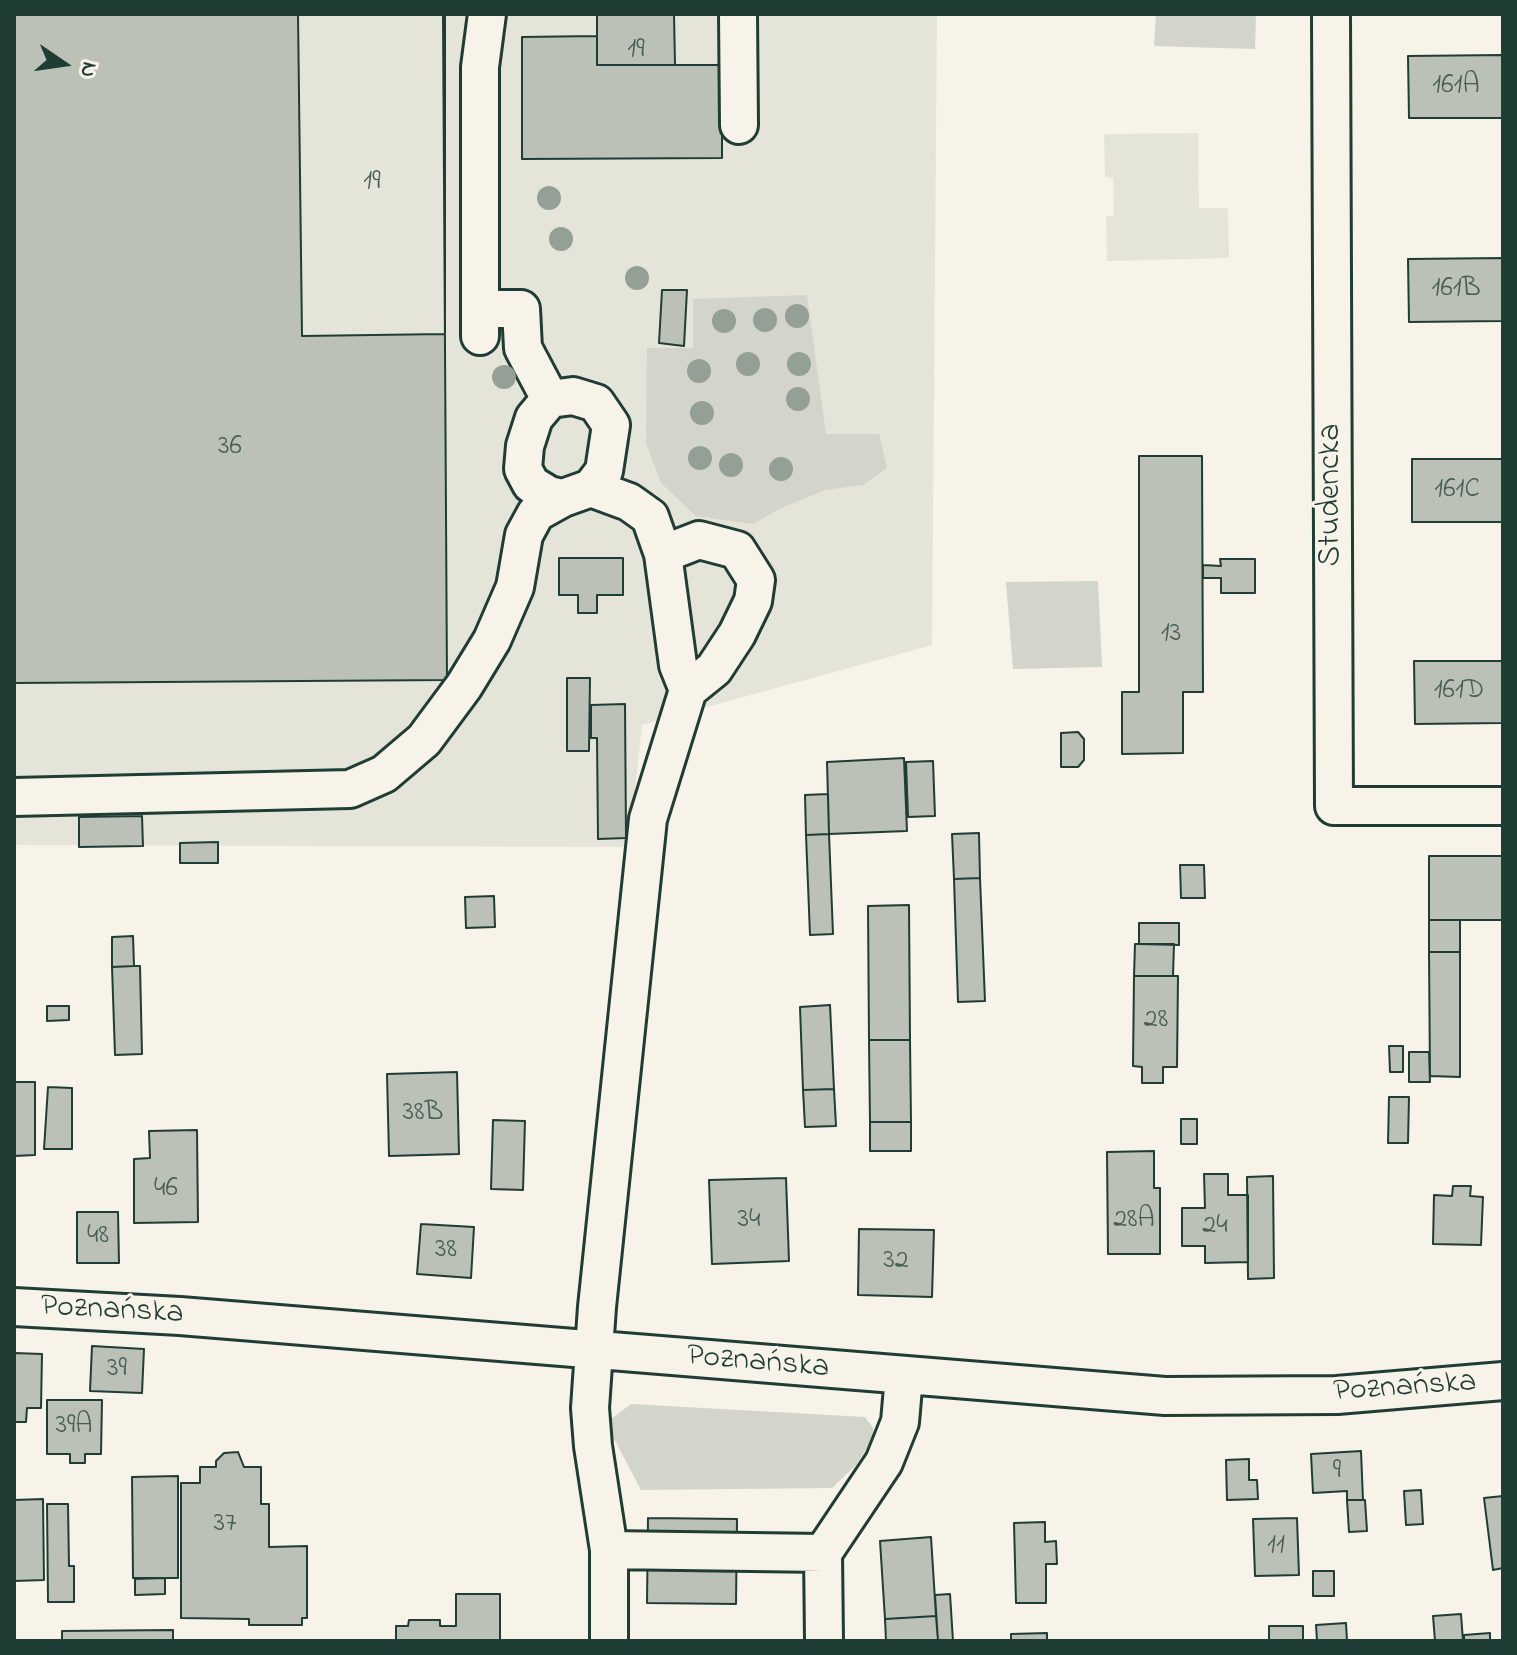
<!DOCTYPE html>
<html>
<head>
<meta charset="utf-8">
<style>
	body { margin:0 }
	#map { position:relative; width:1517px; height:1655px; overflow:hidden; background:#f7f3e8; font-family:"Indie Flower",sans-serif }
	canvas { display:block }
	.frame { position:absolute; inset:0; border:16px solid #1f3d34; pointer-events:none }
	.north { position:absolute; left:24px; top:24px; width:80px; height:80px; -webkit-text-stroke:6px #f7f3e8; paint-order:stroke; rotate:103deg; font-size:22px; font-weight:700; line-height:32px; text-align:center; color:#1f3d34 }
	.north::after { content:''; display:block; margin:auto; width:28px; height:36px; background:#1f3d34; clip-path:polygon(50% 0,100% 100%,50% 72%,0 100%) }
</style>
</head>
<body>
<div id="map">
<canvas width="1517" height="1655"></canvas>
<div class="frame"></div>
<div class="north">N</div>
</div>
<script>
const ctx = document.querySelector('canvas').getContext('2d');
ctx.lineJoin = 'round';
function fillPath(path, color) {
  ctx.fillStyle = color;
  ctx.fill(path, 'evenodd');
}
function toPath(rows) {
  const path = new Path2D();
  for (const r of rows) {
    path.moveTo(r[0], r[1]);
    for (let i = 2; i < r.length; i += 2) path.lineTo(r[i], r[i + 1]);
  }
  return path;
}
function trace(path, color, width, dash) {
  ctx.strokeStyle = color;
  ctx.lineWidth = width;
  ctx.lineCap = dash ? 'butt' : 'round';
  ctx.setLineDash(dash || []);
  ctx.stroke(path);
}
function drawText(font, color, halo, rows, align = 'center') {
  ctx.font = font + ' "Indie Flower",sans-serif';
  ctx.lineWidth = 6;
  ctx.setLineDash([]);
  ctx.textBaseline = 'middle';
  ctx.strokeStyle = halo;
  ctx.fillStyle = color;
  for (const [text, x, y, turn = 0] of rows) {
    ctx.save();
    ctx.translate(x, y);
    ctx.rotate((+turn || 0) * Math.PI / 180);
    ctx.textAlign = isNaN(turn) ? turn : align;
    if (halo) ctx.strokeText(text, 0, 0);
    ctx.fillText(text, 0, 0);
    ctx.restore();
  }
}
fillPath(toPath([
	[14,14,937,14,932,645,642,725,629,847,14,845],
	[1198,133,1199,208,1228,208,1229,258,1107,261,1106,216,1114,216,1113,178,1105,177,1104,134]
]), '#e5e4d9');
fillPath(toPath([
	[1156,14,1256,14,1255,49,1154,46],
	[807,295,826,434,879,434,887,468,863,485,825,490,779,509,753,524,696,516,661,483,646,443,647,348,693,348,693,299],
	[1098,581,1102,667,1013,669,1006,582],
	[631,1404,865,1417,873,1428,873,1439,856,1465,832,1488,641,1490,611,1433,611,1419]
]), '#d3d5ca');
const building = toPath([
	[14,14,443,14,447,680,14,683,14,14],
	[298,14,445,14,445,334,302,336,298,14],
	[597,14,674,14,675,65,597,65,597,14],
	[597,36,597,65,722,65,722,158,522,159,522,37,597,36],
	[1503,55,1503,118,1409,118,1408,56,1503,55],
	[1503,258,1503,321,1409,322,1408,259,1503,258],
	[662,290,687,290,684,346,659,343,662,290],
	[1139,456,1202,456,1203,692,1183,692,1183,753,1122,754,1122,692,1139,692,1139,456],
	[1412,459,1503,459,1503,522,1412,522,1412,459],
	[559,558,623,558,623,595,597,595,597,613,578,613,578,595,559,595,559,558],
	[1220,559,1255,559,1255,593,1221,593,1221,578,1203,578,1203,565,1221,566,1220,559],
	[1414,661,1503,661,1503,723,1415,724,1414,661],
	[567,678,590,678,589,751,567,751,567,678],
	[625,704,626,838,598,839,597,738,591,738,591,705,625,704],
	[1078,732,1084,739,1084,760,1078,767,1061,767,1061,733,1078,732],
	[904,758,907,831,829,834,827,762,904,758],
	[933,761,935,816,908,817,906,762,933,761],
	[828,794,829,834,806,835,805,795,828,794],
	[142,816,143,846,79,847,79,817,142,816],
	[979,833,980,878,954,879,952,834,979,833],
	[829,834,833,934,810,935,806,835,829,834],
	[218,842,218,863,180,863,180,843,218,842],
	[1429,856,1503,856,1503,920,1429,920,1429,856],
	[1180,865,1204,865,1205,898,1181,898,1180,865],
	[980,878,985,1001,958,1002,954,879,980,878],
	[494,896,495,927,466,928,465,897,494,896],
	[909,905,910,1040,869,1040,868,906,909,905],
	[1429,920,1460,920,1460,952,1429,952,1429,920],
	[1139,923,1179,923,1179,945,1139,944,1139,923],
	[133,936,134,966,112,967,112,937,133,936],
	[1135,944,1174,944,1173,976,1134,976,1135,944],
	[1429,952,1460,952,1460,1077,1430,1076,1429,952],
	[134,966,140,966,142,1054,115,1055,112,967,134,966],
	[1134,976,1178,976,1177,1067,1163,1067,1163,1083,1142,1083,1142,1067,1133,1066,1134,976],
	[830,1005,834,1089,803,1090,800,1007,830,1005],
	[47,1006,69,1006,69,1020,47,1021,47,1006],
	[869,1040,910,1040,911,1122,870,1122,869,1040],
	[1389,1046,1403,1046,1403,1072,1390,1072,1389,1046],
	[1409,1052,1429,1052,1430,1082,1409,1082,1409,1052],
	[457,1072,459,1154,389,1156,387,1074,457,1072],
	[14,1082,35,1082,35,1155,14,1156,14,1082],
	[48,1087,72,1088,72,1149,44,1149,48,1087],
	[834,1089,836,1126,805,1127,803,1090,834,1089],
	[1389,1097,1409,1097,1408,1143,1388,1143,1389,1097],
	[1181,1119,1197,1119,1197,1144,1181,1144,1181,1119],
	[493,1120,525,1121,523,1190,491,1189,493,1120],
	[870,1122,911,1122,911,1151,870,1151,870,1122],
	[197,1130,198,1222,134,1223,134,1159,150,1158,149,1131,197,1130],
	[1154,1151,1154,1188,1160,1188,1160,1254,1108,1254,1107,1152,1154,1151],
	[1204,1174,1228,1174,1228,1195,1248,1195,1248,1262,1205,1263,1205,1246,1182,1246,1182,1208,1205,1208,1204,1174],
	[1273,1176,1274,1278,1248,1279,1247,1177,1273,1176],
	[786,1178,789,1261,712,1264,709,1180,786,1178],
	[1453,1186,1471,1186,1470,1196,1483,1197,1481,1245,1433,1244,1434,1195,1452,1196,1453,1186],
	[77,1212,118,1212,119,1263,77,1263,77,1212],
	[421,1224,474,1227,471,1278,417,1274,421,1224],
	[859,1229,934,1230,932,1297,858,1295,859,1229],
	[92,1346,144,1349,142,1393,90,1391,92,1346],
	[14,1353,42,1354,41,1408,27,1408,26,1422,14,1422,14,1353],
	[47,1400,102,1400,101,1454,85,1454,85,1463,70,1463,70,1454,47,1454,47,1400],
	[1361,1451,1363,1500,1347,1500,1347,1491,1313,1493,1311,1454,1361,1451],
	[238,1452,244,1467,261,1467,261,1504,269,1504,269,1547,307,1546,307,1618,302,1618,302,1625,249,1625,249,1619,181,1618,181,1483,200,1483,200,1467,216,1467,216,1461,224,1453,238,1452],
	[1249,1459,1249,1480,1257,1480,1258,1499,1227,1500,1226,1460,1249,1459],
	[178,1476,178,1578,133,1578,132,1477,178,1476],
	[1421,1490,1423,1524,1406,1525,1404,1491,1421,1490],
	[1503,1496,1503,1568,1493,1570,1484,1498,1503,1496],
	[43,1499,44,1580,14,1581,14,1500,43,1499],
	[1347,1500,1365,1500,1367,1531,1349,1532,1347,1500],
	[47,1504,68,1504,69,1566,74,1566,74,1602,48,1602,47,1504],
	[648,1518,737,1519,736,1604,647,1603,648,1518],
	[1297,1518,1299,1575,1255,1576,1253,1519,1297,1518],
	[1045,1522,1045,1542,1056,1541,1057,1564,1046,1564,1046,1603,1016,1603,1014,1523,1045,1522],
	[931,1537,936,1616,885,1619,880,1541,931,1537],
	[1313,1571,1334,1571,1334,1596,1313,1596,1313,1571],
	[165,1578,165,1594,135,1595,135,1579,165,1578],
	[456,1594,500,1594,500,1641,396,1641,396,1626,408,1626,409,1620,440,1620,440,1626,456,1626,456,1594],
	[950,1594,953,1641,938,1641,935,1595,950,1594],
	[1461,1614,1463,1641,1435,1641,1433,1616,1461,1614],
	[936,1616,938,1641,886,1641,885,1619,936,1616],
	[1346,1623,1347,1641,1317,1641,1316,1625,1346,1623],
	[1269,1626,1303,1626,1303,1641,1269,1641,1269,1626],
	[173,1630,173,1641,62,1641,62,1631,173,1630],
	[1047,1633,1047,1641,1011,1641,1011,1634,1047,1633],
	[1490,1633,1490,1641,1464,1641,1464,1635,1490,1633]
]);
fillPath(building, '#bbc1b6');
trace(building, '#1f3d34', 2);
const minor = toPath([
	[738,14,739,125],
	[1331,14,1334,806,1503,806],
	[480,309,521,309,523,348,550,399],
	[480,336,480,67,487,14],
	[563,498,549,495,531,484,523,469,525,446,534,418,550,399,573,396,596,403,611,425,604,471,591,488],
	[14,797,350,789,384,774,424,740,464,686,492,640,515,587,524,535,536,513,563,498,591,488,629,502,650,517,663,554],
	[14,1307,180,1316,1165,1396,1337,1395,1503,1381],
	[609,1550,823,1553],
	[609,1641,609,1550,593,1446,590,1408,597,1307,648,819,688,690,714,669,737,634,753,601,756,580,737,550,699,540,663,554,678,665,688,690],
	[824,1641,823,1553,884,1462,900,1422,904,1376]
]);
trace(minor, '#1f3d34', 42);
trace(minor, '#f7f3e8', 36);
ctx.fillStyle = '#949f96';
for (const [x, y] of [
	[549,198],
	[561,239],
	[637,278],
	[797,316],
	[765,320],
	[724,321],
	[748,364],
	[799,364],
	[699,371],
	[504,377],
	[798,399],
	[702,413],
	[700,458],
	[731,465],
	[781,469]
]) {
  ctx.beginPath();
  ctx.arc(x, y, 12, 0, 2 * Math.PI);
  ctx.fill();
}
drawText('28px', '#465e54', null, [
	["19",636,51],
	["161A",1456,87],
	["19",372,183],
	["161B",1456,290],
	["36",230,448],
	["161C",1457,491],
	["13",1171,635],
	["161D",1459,692],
	["28",1156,1021],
	["38B",423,1114],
	["46",166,1190],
	["34",749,1221],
	["28A",1134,1221],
	["24",1215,1227],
	["48",98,1237],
	["38",446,1251],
	["32",896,1262],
	["39",117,1370],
	["39A",74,1427],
	["9",1337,1472],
	["37",225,1525],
	["11",1276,1547]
]);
drawText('32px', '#1f3d34', '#f7f3e8', [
	["Studencka",1333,495,-90],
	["Poznańska",112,1312,3],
	["Poznańska",758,1364,5],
	["Poznańska",1405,1389,-4]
]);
</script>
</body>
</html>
